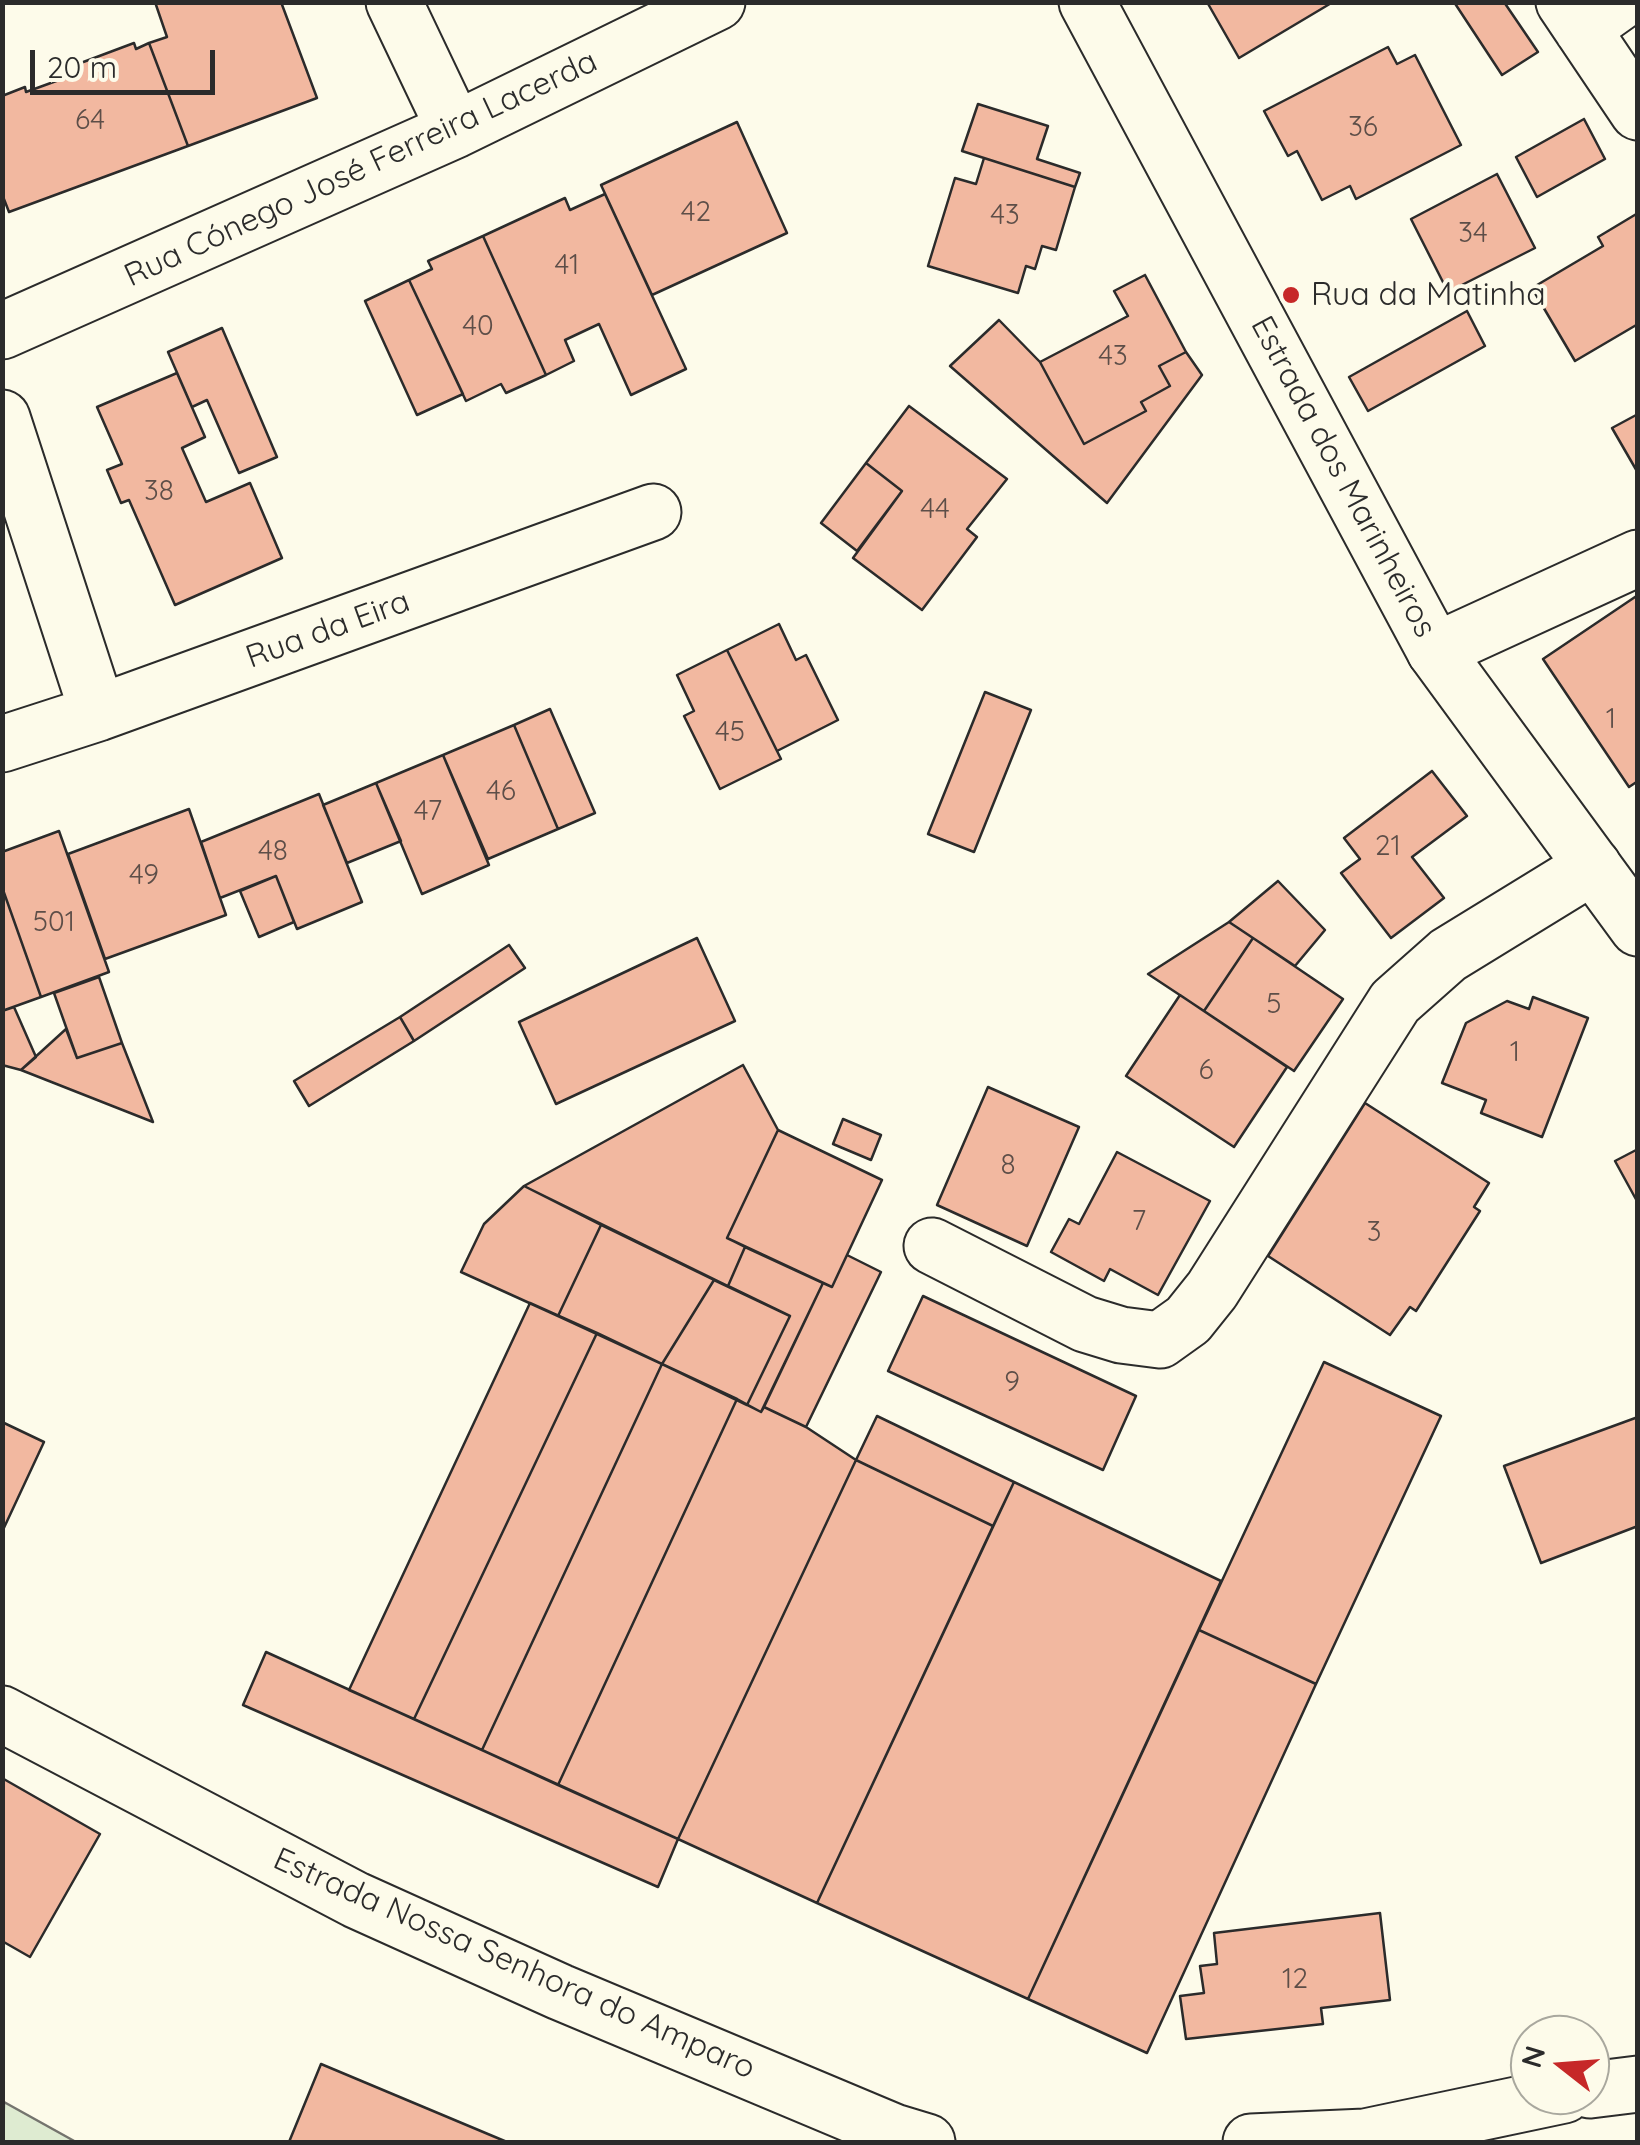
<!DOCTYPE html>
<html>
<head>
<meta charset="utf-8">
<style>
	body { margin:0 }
	#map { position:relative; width:1640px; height:2145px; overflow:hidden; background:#fdfbea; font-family:Quicksand,sans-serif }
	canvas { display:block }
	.frame { position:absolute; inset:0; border:5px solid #2b2b2b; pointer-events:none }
	.north { position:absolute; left:1510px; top:2015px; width:100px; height:100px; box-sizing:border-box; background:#fdfbea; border:2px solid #a9a89e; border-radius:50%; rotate:287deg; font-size:28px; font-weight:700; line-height:40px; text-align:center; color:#2b2b2b }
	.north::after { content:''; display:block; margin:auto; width:35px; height:45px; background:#c62828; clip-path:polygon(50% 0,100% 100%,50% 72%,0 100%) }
	.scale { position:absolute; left:30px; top:50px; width:185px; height:45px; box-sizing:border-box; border:5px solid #2b2b2b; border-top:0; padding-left:12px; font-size:30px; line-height:35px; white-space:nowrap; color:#2b2b2b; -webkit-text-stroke:8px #fdfbea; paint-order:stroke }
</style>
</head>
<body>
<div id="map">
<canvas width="1640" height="2145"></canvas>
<div class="frame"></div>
<div class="north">N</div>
<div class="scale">20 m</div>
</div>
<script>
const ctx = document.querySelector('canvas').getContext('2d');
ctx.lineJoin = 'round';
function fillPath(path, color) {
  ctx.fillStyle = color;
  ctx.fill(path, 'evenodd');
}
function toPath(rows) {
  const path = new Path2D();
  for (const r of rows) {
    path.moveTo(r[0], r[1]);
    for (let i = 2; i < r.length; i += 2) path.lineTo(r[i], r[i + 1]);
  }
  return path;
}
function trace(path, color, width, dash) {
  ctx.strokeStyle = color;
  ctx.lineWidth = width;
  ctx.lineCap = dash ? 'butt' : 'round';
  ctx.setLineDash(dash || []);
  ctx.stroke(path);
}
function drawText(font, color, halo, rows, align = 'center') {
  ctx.font = font + ' Quicksand,sans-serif';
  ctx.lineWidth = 8;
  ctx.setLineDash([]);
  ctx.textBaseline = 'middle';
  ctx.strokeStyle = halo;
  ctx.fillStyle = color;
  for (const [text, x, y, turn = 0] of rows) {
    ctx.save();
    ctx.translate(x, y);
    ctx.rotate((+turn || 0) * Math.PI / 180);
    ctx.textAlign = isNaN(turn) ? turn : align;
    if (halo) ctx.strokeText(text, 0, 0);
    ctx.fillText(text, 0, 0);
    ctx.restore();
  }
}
const green = toPath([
	[4,2102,76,2142,3,2142,4,2102]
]);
fillPath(green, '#deebd1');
trace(green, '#74746e', 2.5);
const building = toPath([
	[155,2,281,2,317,98,188,146,149,43,167,37,155,2],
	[1207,2,1333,2,1239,58,1207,2],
	[1454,2,1504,2,1538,52,1502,75,1454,2],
	[134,43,136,49,149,43,188,146,9,212,2,194,2,96,25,87,26,92,81,72,78,64,134,43],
	[1388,47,1397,64,1415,55,1461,145,1356,199,1350,186,1322,200,1297,151,1288,156,1264,111,1388,47],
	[978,104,1048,126,1037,159,1080,173,1075,187,962,151,978,104],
	[1584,119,1605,159,1537,197,1516,157,1584,119],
	[737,122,787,233,652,295,601,185,737,122],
	[984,158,1075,187,1056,250,1042,246,1035,269,1026,266,1018,293,928,266,955,178,976,184,984,158],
	[1497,174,1535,248,1448,292,1411,219,1497,174],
	[605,194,686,369,631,395,599,324,565,340,574,361,546,375,483,236,565,198,570,210,605,194],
	[1638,213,1638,324,1575,361,1532,288,1603,246,1598,237,1638,213],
	[483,236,546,375,506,393,501,384,466,401,409,280,432,269,428,261,483,236],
	[1145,275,1186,352,1159,366,1170,386,1141,402,1146,411,1084,444,1040,362,1128,316,1114,291,1145,275],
	[409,280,463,394,417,415,365,301,409,280],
	[1467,311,1485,346,1368,411,1349,377,1467,311],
	[999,320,1040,362,1084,444,1146,411,1141,402,1170,386,1159,366,1186,352,1202,375,1107,503,950,366,999,320],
	[222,328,277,457,239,473,207,400,192,407,168,352,222,328],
	[177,373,205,437,182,448,206,502,250,483,282,558,175,605,129,500,121,503,107,470,122,464,97,407,177,373],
	[909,406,1007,479,967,529,977,537,922,610,853,558,902,491,866,463,909,406],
	[1638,414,1638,473,1612,428,1638,414],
	[866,463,902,491,857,551,821,523,866,463],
	[1638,595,1638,781,1629,787,1543,659,1638,595],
	[779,624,796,660,806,655,838,720,777,751,727,650,779,624],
	[727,650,781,759,720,789,684,716,694,711,677,675,727,650],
	[985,692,1031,710,974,852,928,834,985,692],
	[550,709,595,813,558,829,514,725,550,709],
	[514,725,558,829,488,859,443,755,514,725],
	[443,755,489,865,422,894,376,783,443,755],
	[1432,771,1467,816,1412,857,1444,898,1391,938,1341,873,1360,859,1344,838,1432,771],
	[376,783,401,841,347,863,323,805,376,783],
	[319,794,362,902,297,929,276,876,220,898,201,842,319,794],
	[189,809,226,915,105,959,68,854,189,809],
	[59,831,109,972,41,997,2,887,2,852,59,831],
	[276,876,294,922,259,937,240,891,276,876],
	[1278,881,1325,930,1295,966,1229,922,1278,881],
	[2,887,41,997,2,1011,2,887],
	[1229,922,1253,938,1204,1011,1148,974,1229,922],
	[697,938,735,1021,556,1104,519,1022,697,938],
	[1253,938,1343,999,1294,1071,1204,1011,1253,938],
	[509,945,525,968,414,1041,400,1017,509,945],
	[99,977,122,1043,77,1058,54,993,99,977],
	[1180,995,1287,1067,1234,1147,1126,1076,1180,995],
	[1533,997,1588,1018,1542,1137,1481,1113,1486,1100,1442,1083,1466,1023,1507,1001,1529,1009,1533,997],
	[14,1007,36,1057,21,1070,2,1065,2,1011,14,1007],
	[400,1017,414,1041,309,1106,294,1081,400,1017],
	[66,1029,77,1058,122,1043,153,1122,21,1070,66,1029],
	[743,1065,778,1130,727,1238,745,1247,728,1286,524,1186,743,1065],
	[988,1087,1079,1127,1027,1246,937,1205,988,1087],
	[1365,1103,1489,1183,1474,1207,1480,1211,1416,1311,1410,1307,1390,1335,1268,1256,1365,1103],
	[843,1119,881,1135,871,1160,833,1144,843,1119],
	[778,1130,882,1180,832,1287,727,1238,778,1130],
	[1638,1149,1638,1203,1615,1161,1638,1149],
	[1117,1152,1210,1201,1158,1295,1110,1269,1104,1281,1051,1252,1069,1219,1079,1224,1117,1152],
	[524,1186,601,1225,558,1316,461,1272,484,1224,524,1186],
	[601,1225,714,1280,662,1364,558,1316,601,1225],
	[745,1247,823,1283,761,1412,747,1405,790,1316,728,1286,745,1247],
	[847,1255,881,1272,806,1427,764,1407,823,1283,832,1287,847,1255],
	[714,1280,790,1316,747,1405,662,1364,714,1280],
	[923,1296,1136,1396,1103,1470,888,1371,923,1296],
	[530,1303,597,1333,414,1719,349,1690,530,1303],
	[597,1333,662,1364,482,1750,414,1719,597,1333],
	[1324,1362,1441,1416,1316,1684,1199,1630,1324,1362],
	[662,1364,737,1399,558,1785,482,1750,662,1364],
	[737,1399,761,1412,764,1407,806,1427,856,1460,678,1839,558,1785,737,1399],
	[877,1416,1014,1482,993,1526,856,1460,877,1416],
	[1638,1417,1638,1526,1541,1563,1504,1466,1638,1417],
	[2,1422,44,1442,2,1532,2,1422],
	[856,1460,993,1526,817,1903,678,1839,856,1460],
	[1014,1482,1221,1581,1028,1999,817,1903,1014,1482],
	[1199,1630,1316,1684,1147,2053,1028,1999,1199,1630],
	[266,1652,678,1839,658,1887,243,1705,266,1652],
	[2,1778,100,1834,30,1957,2,1941,2,1778],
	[1380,1913,1390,2000,1321,2008,1323,2024,1186,2039,1180,1996,1204,1993,1200,1966,1217,1964,1214,1933,1380,1913],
	[321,2064,507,2142,289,2142,321,2064]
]);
fillPath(building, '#f2b8a0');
trace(building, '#2b2b2b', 2.5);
const minor = toPath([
	[394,2,455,130],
	[1564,2,1638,112],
	[1582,29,1620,2],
	[2,331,455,130,717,2],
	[2,418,98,713],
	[1435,651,1638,558],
	[2,744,98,713,653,512],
	[932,1246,1085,1324,1121,1335,1160,1340,1188,1320,1212,1290,1395,1002,1448,955,1593,866]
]);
const tertiary = toPath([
	[1087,2,1435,651,1638,928]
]);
const secondary = toPath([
	[2,1714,356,1900,560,1992,894,2132,927,2142],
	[1590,2090,1638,2084],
	[1251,2142,1365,2137,1564,2095]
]);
trace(minor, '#2b2b2b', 59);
trace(tertiary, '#2b2b2b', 59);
trace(secondary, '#2b2b2b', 59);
trace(minor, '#fdfbea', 55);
trace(tertiary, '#fdfbea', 55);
trace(secondary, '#fdfbea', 55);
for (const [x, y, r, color] of [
	[1291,295,10,"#c62828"]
]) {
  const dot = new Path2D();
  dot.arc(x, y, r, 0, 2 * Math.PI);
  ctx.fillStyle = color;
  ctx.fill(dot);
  trace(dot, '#fdfbea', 4);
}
drawText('28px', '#5d4e48', null, [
	["64",90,121],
	["36",1363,128],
	["42",696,213],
	["43",1005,216],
	["34",1473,234],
	["41",567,266],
	["40",478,327],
	["43",1113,357],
	["38",159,492],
	["44",935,510],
	["1",1611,720],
	["45",730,733],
	["46",501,792],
	["47",428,812],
	["21",1388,847],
	["48",273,852],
	["49",144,876],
	["501",54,923],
	["5",1274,1005],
	["1",1515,1053],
	["6",1206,1071],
	["8",1008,1166],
	["7",1139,1222],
	["3",1374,1233],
	["9",1012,1383],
	["12",1295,1980]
]);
drawText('32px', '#2b2b2b', '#fdfbea', [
	["Rua Cónego José Ferreira Lacerda",361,169,-25],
	["Estrada dos Marinheiros",1343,477,62],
	["Rua da Eira",328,630,-20],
	["Estrada Nossa Senhora do Amparo",514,1964,24]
]);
drawText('32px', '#2b2b2b', '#fdfbea', [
	["Rua da Matinha",1311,295]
], 'left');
</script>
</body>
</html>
